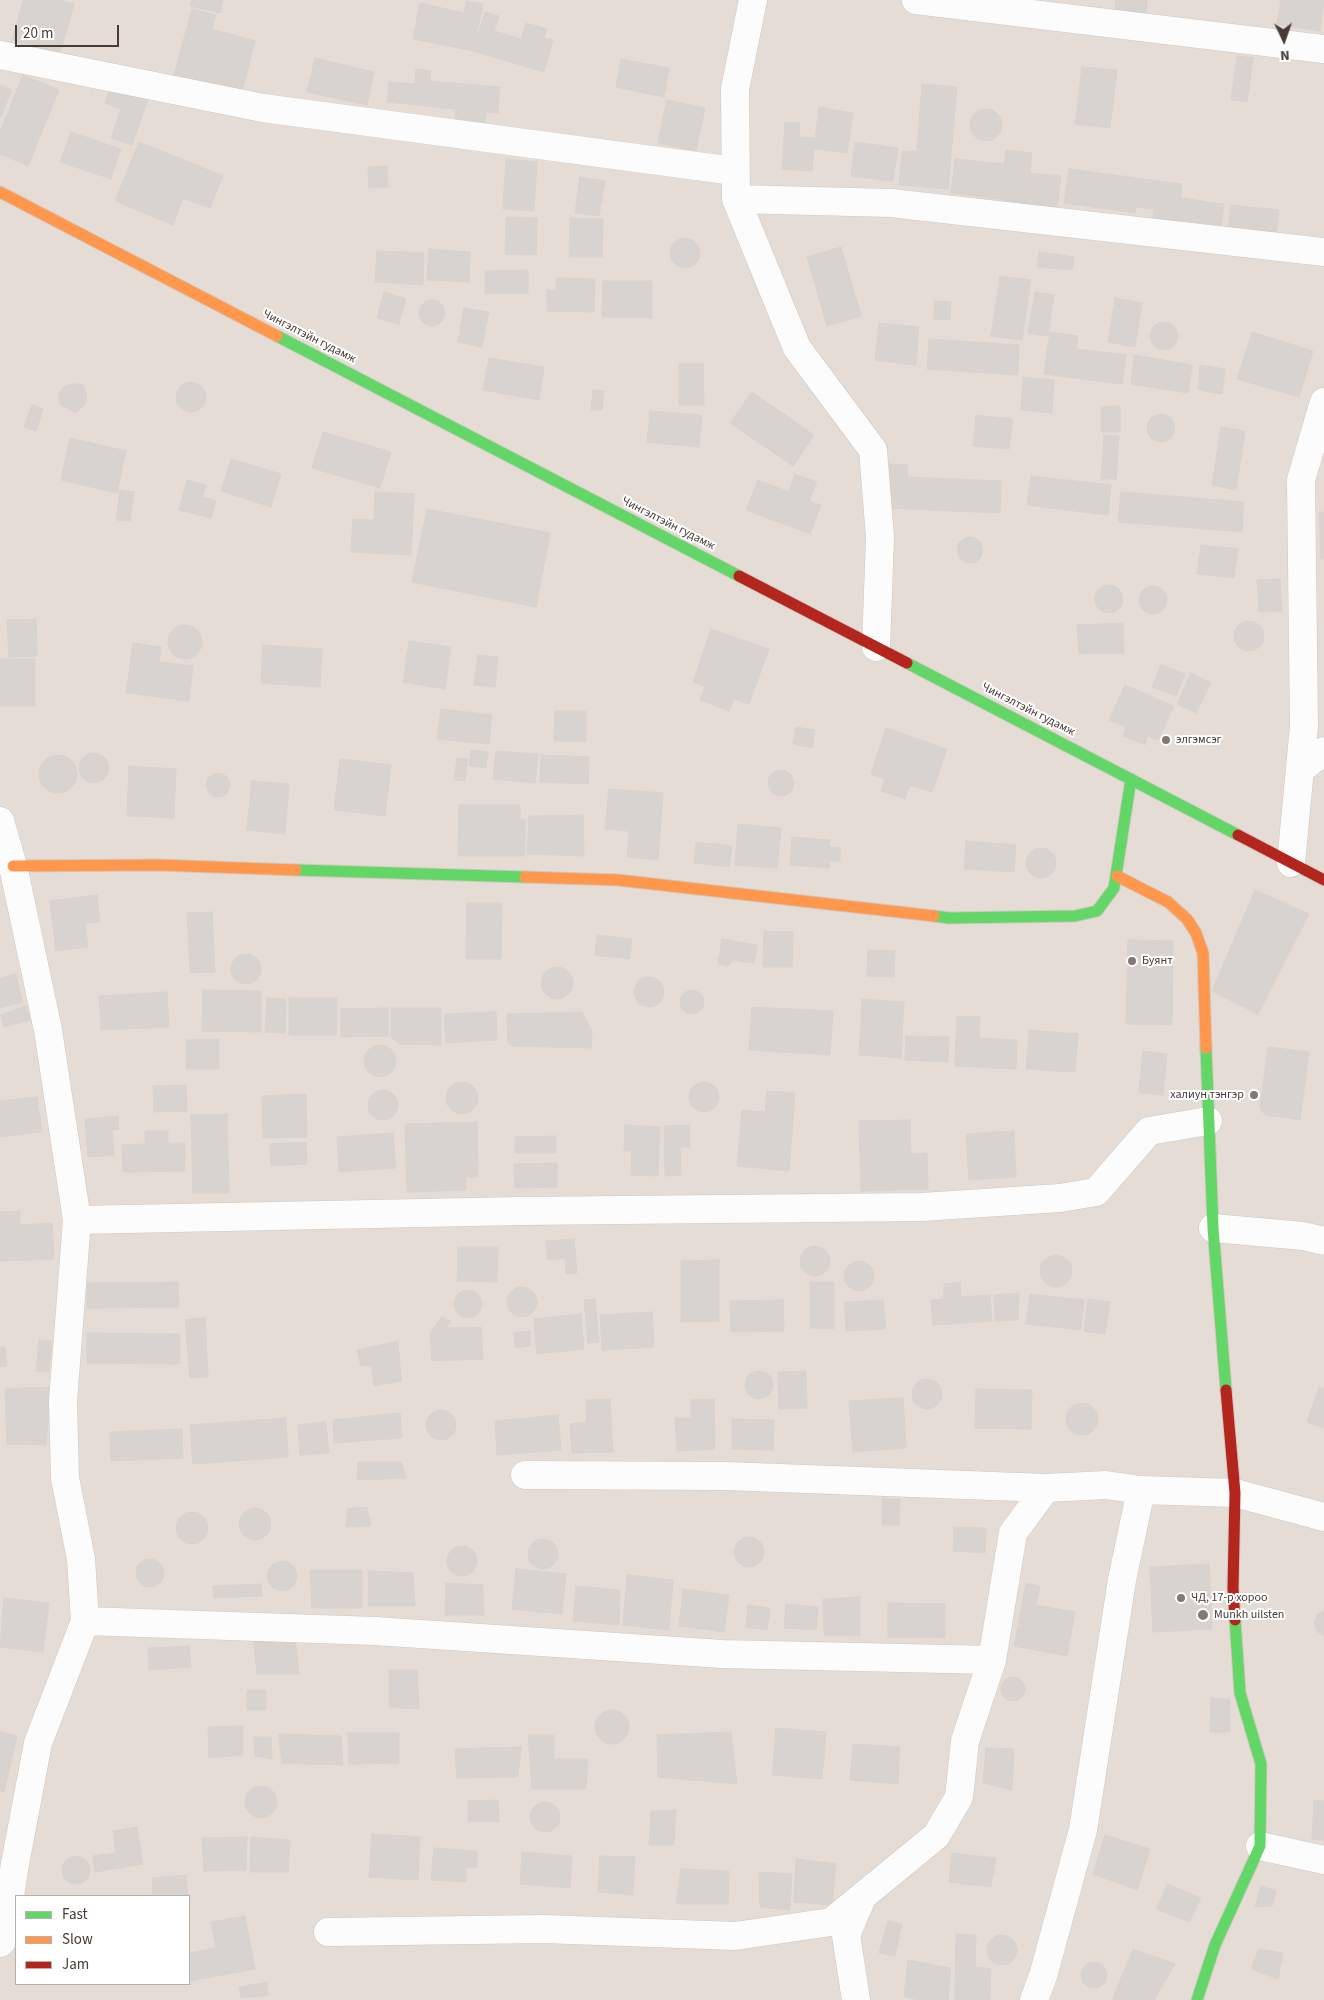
<!DOCTYPE html>
<html>
<head>
<meta charset="utf-8">
<style>
	body { margin:0 }
	#map { position:relative; width:1324px; height:2000px; overflow:hidden; background:#f0ece8; font-family:"Source Sans 3",sans-serif }
	canvas { display:block }
	.legend { position:absolute; left:15px; top:1895px; width:175px; height:90px; box-sizing:border-box; background:#fff; border:1px solid #b6b0ae; margin:0; padding:6px 9px; list-style:none; font-size:15px; color:#483a34 }
	.legend li { display:flex; align-items:center; gap:10px; height:25px }
	.legend b { width:25px; border:1px solid #b6b0ae }
	.north { position:absolute; left:1259px; top:15px; width:50px; height:50px; -webkit-text-stroke:4px #fff; paint-order:stroke; rotate:177deg; font-size:14px; font-weight:700; line-height:20px; text-align:center; color:#483a34 }
	.north::after { content:''; display:block; margin:auto; width:18px; height:22px; background:#483a34; clip-path:polygon(50% 0,100% 100%,50% 72%,0 100%) }
	.scale { position:absolute; left:15px; top:25px; width:104px; height:22px; box-sizing:border-box; border:2px solid #483a34; border-top:0; padding-left:6px; font-size:15px; line-height:18px; white-space:nowrap; color:#483a34; -webkit-text-stroke:4px #fff; paint-order:stroke }
</style>
</head>
<body>
<div id="map">
<canvas width="1324" height="2000"></canvas>
<ul class="legend">
<li><b style="height:6px;background:#63d668"></b>Fast</li>
<li><b style="height:6px;background:#ff974d"></b>Slow</li>
<li><b style="height:6px;background:#b3261e"></b>Jam</li>
</ul>
<div class="north">N</div>
<div class="scale">20 m</div>
</div>
<script>
const ctx = document.querySelector('canvas').getContext('2d');
ctx.lineJoin = 'round';
function fillPath(path, color) {
  ctx.fillStyle = color;
  ctx.fill(path, 'evenodd');
}
function toPath(rows) {
  const path = new Path2D();
  for (const r of rows) {
    if (r.length === 3) {
      path.moveTo(r[0] + r[2], r[1]);
      path.arc(r[0], r[1], r[2], 0, 2 * Math.PI);
      continue;
    }
    path.moveTo(r[0], r[1]);
    for (let i = 2; i < r.length; i += 2) path.lineTo(r[i], r[i + 1]);
  }
  return path;
}
function trace(path, color, width, dash) {
  ctx.strokeStyle = color;
  ctx.lineWidth = width;
  ctx.lineCap = dash ? 'butt' : 'round';
  ctx.setLineDash(dash || []);
  ctx.stroke(path);
}
function drawText(font, color, halo, rows, align = 'center') {
  ctx.font = font + ' "Source Sans 3",sans-serif';
  ctx.lineWidth = 4;
  ctx.setLineDash([]);
  ctx.textBaseline = 'middle';
  ctx.strokeStyle = halo;
  ctx.fillStyle = color;
  for (const [text, x, y, turn = 0] of rows) {
    ctx.save();
    ctx.translate(x, y);
    ctx.rotate((+turn || 0) * Math.PI / 180);
    ctx.textAlign = isNaN(turn) ? turn : align;
    if (halo) ctx.strokeText(text, 0, 0);
    ctx.fillText(text, 0, 0);
    ctx.restore();
  }
}
fillPath(toPath([
	[0,0,1324,0,1324,2000,0,2000],
	[16,1896,189,1896,189,1984,16,1984]
]), '#e5dcd5');
const building = toPath([
	[23,0,58,0,74,4,60,53,12,40,23,0],
	[191,0,223,0,220,13,190,6,191,0],
	[1116,0,1147,0,1146,13,1115,10,1116,0],
	[1281,0,1324,0,1320,31,1277,24,1281,0],
	[466,1,483,4,473,51,413,39,420,3,464,13,466,1],
	[192,9,216,15,212,29,255,41,242,93,174,75,192,9],
	[485,12,499,16,494,31,521,39,526,23,547,29,544,38,553,40,544,72,473,51,485,12],
	[1237,56,1253,58,1247,102,1231,100,1237,56],
	[315,58,374,72,367,105,307,92,315,58],
	[621,59,669,68,664,97,616,87,621,59],
	[1082,67,1117,70,1110,128,1075,124,1082,67],
	[416,69,431,71,430,81,500,87,498,113,486,112,485,124,455,121,456,109,387,102,389,82,415,84,416,69],
	[23,75,59,90,28,166,0,154,0,132,23,75],
	[112,83,149,97,132,145,111,138,121,109,105,103,112,83],
	[922,84,957,87,948,189,899,185,902,151,917,152,922,84],
	[0,85,12,90,0,118,0,85],
	[667,100,705,108,696,151,658,143,667,100],
	[819,107,853,113,847,153,814,149,819,107],
	[986,125,16],
	[785,122,800,123,799,137,815,138,812,171,782,169,785,122],
	[71,132,121,149,111,179,60,162,71,132],
	[139,142,223,176,210,208,183,198,173,225,115,201,139,142],
	[855,142,898,148,893,181,851,176,855,142],
	[1006,150,1032,153,1030,173,1061,176,1057,209,1000,203,1006,150],
	[506,159,537,162,534,211,503,209,506,159],
	[955,159,1004,164,1000,199,951,193,955,159],
	[387,166,388,187,369,188,368,167,387,166],
	[1069,169,1182,184,1176,230,1152,226,1154,209,1136,207,1135,213,1064,203,1069,169],
	[580,177,605,181,599,216,575,213,580,177],
	[1181,198,1224,204,1221,226,1178,220,1181,198],
	[1231,205,1279,210,1276,234,1228,229,1231,205],
	[506,217,537,218,536,255,505,254,506,217],
	[570,218,603,219,602,257,569,257,570,218],
	[685,253,15],
	[841,247,861,316,827,326,807,257,841,247],
	[429,249,470,252,469,282,427,280,429,249],
	[377,251,424,253,423,285,375,282,377,251],
	[1039,252,1074,257,1072,270,1037,267,1039,252],
	[528,270,528,293,485,294,485,271,528,270],
	[1000,276,1031,280,1022,340,991,336,1000,276],
	[556,278,595,279,594,312,547,311,547,290,556,290,556,278],
	[603,281,652,281,652,318,602,317,603,281],
	[384,292,406,299,399,324,377,318,384,292],
	[1035,292,1054,295,1048,336,1028,333,1035,292],
	[1115,298,1142,303,1135,347,1108,342,1115,298],
	[432,313,13],
	[935,301,951,302,950,320,934,319,935,301],
	[464,308,489,312,482,347,458,342,464,308],
	[1164,336,14],
	[879,323,919,327,916,365,875,360,879,323],
	[1050,332,1078,336,1076,349,1126,355,1122,384,1044,374,1050,332],
	[1252,332,1313,351,1299,397,1237,379,1252,332],
	[929,339,1019,345,1018,375,927,369,929,339],
	[1134,355,1192,365,1188,393,1131,384,1134,355],
	[489,358,544,367,539,400,483,390,489,358],
	[679,364,703,364,704,405,679,405,679,364],
	[1200,365,1225,369,1222,394,1198,390,1200,365],
	[1023,377,1054,380,1052,413,1021,410,1023,377],
	[191,397,15],
	[73,384,82,384,87,394,86,403,76,413,61,405,58,395,64,386,73,384],
	[593,390,604,391,602,410,591,410,593,390],
	[752,392,814,435,793,466,730,423,752,392],
	[32,405,43,409,36,431,24,427,32,405],
	[1120,406,1120,432,1101,432,1101,407,1120,406],
	[650,411,702,415,699,447,647,442,650,411],
	[1161,428,14],
	[976,415,1013,419,1009,449,973,446,976,415],
	[1221,427,1245,431,1236,490,1212,485,1221,427],
	[323,432,391,452,380,488,312,468,323,432],
	[1104,435,1119,436,1116,479,1101,479,1104,435],
	[70,438,126,451,117,493,61,480,70,438],
	[231,459,281,474,271,507,221,491,231,459],
	[886,464,908,465,907,477,1001,481,1000,513,884,508,886,464],
	[795,474,817,482,809,501,821,505,810,534,746,510,758,480,789,492,795,474],
	[1031,476,1111,485,1108,515,1027,505,1031,476],
	[187,480,206,485,203,497,216,501,211,518,179,510,187,480],
	[120,490,134,492,130,521,116,520,120,490],
	[375,492,414,494,411,555,351,552,353,519,374,520,375,492],
	[1121,492,1244,502,1242,532,1118,522,1121,492],
	[427,509,550,533,536,607,412,582,427,509],
	[1324,512,1324,559,1321,559,1319,513,1324,512],
	[970,550,13],
	[1201,545,1238,549,1234,578,1197,574,1201,545],
	[1280,579,1282,611,1259,612,1257,580,1280,579],
	[1109,599,14],
	[1153,600,14],
	[36,619,37,656,9,657,7,620,36,619],
	[1249,636,15],
	[1123,623,1124,653,1079,654,1077,625,1123,623],
	[185,642,17],
	[711,629,769,649,749,704,734,699,729,711,700,700,705,686,693,682,711,629],
	[409,641,451,647,445,689,403,682,409,641],
	[133,643,161,647,159,662,193,666,189,701,126,693,133,643],
	[263,645,322,649,320,687,261,683,263,645],
	[478,655,498,657,495,687,474,685,478,655],
	[0,659,35,659,35,706,0,706,0,659],
	[1161,665,1185,674,1176,696,1152,687,1161,665],
	[1191,673,1211,683,1196,713,1177,704,1191,673],
	[1125,685,1174,706,1158,740,1148,736,1145,745,1123,736,1126,727,1109,720,1125,685],
	[441,709,492,715,489,744,437,739,441,709],
	[555,711,586,711,586,742,554,741,555,711],
	[796,727,815,730,812,748,793,744,796,727],
	[886,728,947,749,932,792,910,785,905,799,881,791,885,779,871,774,886,728],
	[471,750,488,752,486,768,469,766,471,750],
	[496,751,538,754,535,783,493,779,496,751],
	[94,768,15],
	[58,774,19],
	[541,755,589,757,588,784,540,782,541,755],
	[457,758,468,759,465,781,454,780,457,758],
	[340,759,391,765,385,816,334,810,340,759],
	[129,766,176,769,174,818,127,816,129,766],
	[781,783,13],
	[218,785,12],
	[252,781,289,784,285,834,247,830,252,781],
	[609,789,663,793,658,860,627,857,629,831,605,829,609,789],
	[459,805,520,805,520,820,525,819,525,856,458,856,459,805],
	[583,815,584,856,527,854,529,816,583,815],
	[738,824,781,828,777,868,735,865,738,824],
	[792,837,830,840,829,847,840,848,840,861,830,861,829,868,790,865,792,837],
	[966,841,1016,845,1014,872,964,869,966,841],
	[696,842,732,846,729,867,694,863,696,842],
	[1041,863,15],
	[1255,890,1309,914,1258,1014,1212,991,1255,890],
	[97,895,100,922,85,923,88,947,56,951,50,901,97,895],
	[467,903,502,903,501,959,466,959,467,903],
	[212,912,215,972,190,973,187,913,212,912],
	[764,931,793,932,792,967,763,967,764,931],
	[597,935,632,939,630,959,595,955,597,935],
	[722,939,757,945,754,963,733,960,728,966,718,964,722,939],
	[1128,940,1173,941,1172,1025,1126,1024,1128,940],
	[868,950,895,951,894,977,867,976,868,950],
	[246,969,15],
	[557,983,16],
	[16,974,22,1002,0,1008,0,978,16,974],
	[649,992,15],
	[692,1002,12],
	[203,990,261,991,261,1032,202,1031,203,990],
	[167,992,169,1027,101,1030,99,996,167,992],
	[267,998,286,999,285,1033,265,1032,267,998],
	[289,998,337,998,336,1035,289,1035,289,998],
	[862,999,904,1002,901,1058,859,1055,862,999],
	[26,1006,30,1020,4,1027,1,1015,26,1006],
	[752,1007,833,1011,830,1055,749,1050,752,1007],
	[388,1008,388,1036,341,1037,341,1009,388,1008],
	[391,1008,441,1008,441,1045,400,1044,391,1037,391,1008],
	[496,1012,497,1040,446,1043,444,1014,496,1012],
	[582,1012,592,1031,591,1048,513,1046,508,1043,507,1014,582,1012],
	[957,1016,980,1017,979,1038,1017,1040,1016,1069,955,1066,957,1016],
	[1029,1030,1078,1034,1075,1072,1026,1069,1029,1030],
	[906,1036,949,1037,948,1062,905,1060,906,1036],
	[219,1039,219,1069,186,1069,186,1040,219,1039],
	[380,1061,16],
	[1268,1047,1309,1052,1300,1120,1265,1115,1260,1108,1268,1047],
	[1143,1051,1167,1054,1163,1095,1139,1093,1143,1051],
	[704,1097,15],
	[462,1098,16],
	[186,1085,187,1111,154,1112,153,1086,186,1085],
	[383,1105,15],
	[767,1091,795,1093,789,1171,737,1166,742,1110,765,1112,767,1091],
	[306,1094,307,1137,263,1138,262,1096,306,1094],
	[37,1097,42,1132,0,1137,0,1101,37,1097],
	[227,1114,229,1193,193,1193,191,1115,227,1114],
	[118,1116,119,1129,112,1130,114,1155,88,1157,85,1119,118,1116],
	[910,1120,911,1154,927,1153,928,1189,861,1191,859,1121,910,1120],
	[477,1122,478,1177,466,1177,466,1190,407,1192,405,1124,477,1122],
	[625,1125,660,1127,658,1176,631,1175,632,1151,624,1151,625,1125],
	[689,1125,690,1147,680,1147,681,1175,665,1176,664,1126,689,1125],
	[145,1131,168,1131,168,1143,185,1143,185,1171,123,1172,122,1145,145,1144,145,1131],
	[1014,1131,1016,1177,969,1180,966,1134,1014,1131],
	[393,1133,396,1168,339,1172,337,1137,393,1133],
	[556,1136,556,1153,515,1153,515,1137,556,1136],
	[306,1142,307,1164,271,1166,270,1144,306,1142],
	[557,1163,557,1187,515,1188,514,1164,557,1163],
	[20,1211,20,1225,52,1223,54,1259,0,1261,0,1212,20,1211],
	[574,1239,577,1273,566,1274,565,1258,548,1260,546,1241,574,1239],
	[815,1261,15],
	[458,1247,498,1247,497,1282,457,1281,458,1247],
	[1056,1271,16],
	[719,1260,719,1321,681,1322,681,1261,719,1260],
	[859,1276,15],
	[178,1282,179,1307,87,1308,87,1283,178,1282],
	[810,1282,834,1282,834,1329,810,1328,810,1282],
	[960,1282,961,1297,990,1295,992,1321,933,1325,931,1300,944,1299,944,1284,960,1282],
	[522,1302,15],
	[468,1304,14],
	[1019,1293,1018,1320,995,1321,994,1295,1019,1293],
	[1030,1294,1084,1300,1081,1330,1026,1324,1030,1294],
	[595,1299,599,1342,588,1343,584,1300,595,1299],
	[1088,1299,1110,1302,1105,1334,1084,1331,1088,1299],
	[783,1300,784,1331,731,1332,730,1301,783,1300],
	[883,1300,886,1329,846,1331,844,1302,883,1300],
	[652,1312,654,1347,602,1350,600,1315,652,1312],
	[581,1314,584,1349,537,1354,534,1319,581,1314],
	[205,1317,208,1377,190,1378,185,1320,205,1317],
	[442,1317,451,1321,446,1328,481,1327,483,1359,432,1361,430,1333,442,1317],
	[530,1331,530,1346,515,1348,514,1333,530,1331],
	[87,1333,180,1334,180,1364,87,1363,87,1333],
	[39,1340,52,1341,49,1372,36,1371,39,1340],
	[398,1341,401,1381,374,1386,371,1366,361,1366,357,1350,398,1341],
	[0,1347,5,1347,7,1366,0,1367,0,1347],
	[806,1371,807,1408,779,1409,778,1372,806,1371],
	[759,1385,14],
	[927,1394,15],
	[51,1387,46,1445,7,1444,5,1389,51,1387],
	[1319,1387,1324,1389,1324,1428,1307,1422,1319,1387],
	[976,1389,1032,1390,1031,1429,975,1428,976,1389],
	[903,1398,906,1448,853,1452,849,1401,903,1398],
	[610,1399,613,1452,572,1453,570,1424,586,1422,586,1400,610,1399],
	[714,1399,715,1440,714,1449,677,1451,675,1418,691,1418,691,1400,714,1399],
	[1082,1419,16],
	[441,1425,15],
	[400,1413,402,1438,334,1443,333,1420,400,1413],
	[558,1415,561,1450,497,1455,495,1421,558,1415],
	[286,1418,288,1457,193,1464,190,1425,286,1418],
	[732,1419,774,1420,773,1450,732,1449,732,1419],
	[326,1422,329,1453,300,1455,298,1425,326,1422],
	[182,1429,183,1458,111,1461,110,1432,182,1429],
	[358,1462,401,1462,406,1478,357,1480,358,1462],
	[882,1499,900,1499,899,1525,882,1525,882,1499],
	[367,1507,371,1526,346,1527,348,1509,367,1507],
	[255,1524,16],
	[192,1528,16],
	[954,1527,986,1528,985,1553,953,1551,954,1527],
	[749,1552,15],
	[543,1554,15],
	[462,1561,15],
	[150,1573,14],
	[282,1576,15],
	[1209,1564,1212,1629,1153,1632,1150,1567,1209,1564],
	[516,1569,566,1574,562,1614,512,1609,516,1569],
	[310,1570,362,1570,362,1608,312,1608,310,1570],
	[369,1571,413,1573,415,1606,368,1606,369,1571],
	[627,1575,673,1580,669,1630,623,1625,627,1575],
	[446,1583,483,1585,484,1615,445,1615,446,1583],
	[1026,1583,1040,1586,1036,1605,1075,1612,1067,1656,1014,1646,1026,1583],
	[261,1584,262,1596,214,1598,213,1586,261,1584],
	[576,1586,620,1590,619,1625,573,1621,576,1586],
	[683,1589,729,1595,724,1632,679,1626,683,1589],
	[860,1597,860,1636,824,1635,823,1599,860,1597],
	[4,1598,49,1603,43,1652,0,1647,4,1598],
	[888,1603,945,1604,945,1638,888,1637,888,1603],
	[786,1604,818,1607,816,1630,784,1628,786,1604],
	[748,1605,770,1608,767,1630,746,1627,748,1605],
	[1324,1610,1324,1636,1318,1632,1314,1624,1317,1615,1324,1610],
	[253,1636,295,1636,299,1674,257,1674,253,1636],
	[189,1646,191,1667,149,1670,148,1648,189,1646],
	[389,1670,417,1670,419,1709,389,1707,389,1670],
	[1013,1689,12],
	[247,1690,266,1690,266,1710,247,1710,247,1690],
	[1211,1698,1230,1699,1230,1732,1210,1732,1211,1698],
	[612,1727,17],
	[243,1726,243,1755,209,1758,208,1727,243,1726],
	[776,1728,826,1732,822,1779,772,1775,776,1728],
	[0,1732,17,1736,4,1792,0,1791,0,1732],
	[731,1732,737,1784,658,1777,657,1735,731,1732],
	[348,1733,399,1733,399,1763,349,1764,348,1733],
	[278,1734,341,1736,343,1765,282,1763,278,1734],
	[528,1735,554,1735,554,1759,588,1759,586,1789,532,1789,528,1735],
	[254,1737,271,1737,272,1759,255,1756,254,1737],
	[853,1744,900,1747,898,1784,850,1780,853,1744],
	[521,1747,518,1777,457,1778,455,1749,521,1747],
	[986,1748,1014,1749,1012,1790,983,1783,986,1748],
	[261,1802,16],
	[498,1800,499,1822,468,1821,468,1801,498,1800],
	[1314,1800,1324,1801,1324,1840,1312,1839,1314,1800],
	[545,1817,15],
	[676,1810,674,1845,649,1845,651,1811,676,1810],
	[137,1827,143,1864,95,1872,93,1856,116,1853,113,1831,137,1827],
	[372,1834,420,1837,418,1880,369,1877,372,1834],
	[1105,1835,1150,1849,1137,1890,1093,1874,1105,1835],
	[247,1837,246,1870,204,1871,202,1838,247,1837],
	[251,1837,290,1840,288,1872,250,1872,251,1837],
	[434,1848,477,1851,477,1867,466,1867,466,1882,431,1880,434,1848],
	[522,1852,572,1856,570,1888,520,1884,522,1852],
	[952,1853,996,1858,991,1887,949,1882,952,1853],
	[76,1870,14],
	[600,1856,635,1857,633,1895,598,1892,600,1856],
	[796,1859,836,1864,832,1905,794,1902,796,1859],
	[681,1869,729,1871,728,1904,676,1904,681,1869],
	[759,1872,792,1874,790,1910,760,1907,759,1872],
	[186,1875,188,1896,153,1896,152,1878,186,1875],
	[1168,1884,1201,1898,1189,1922,1156,1909,1168,1884],
	[1261,1886,1276,1891,1272,1906,1255,1907,1261,1886],
	[245,1916,255,1969,189,1981,189,1953,216,1948,211,1922,245,1916],
	[888,1921,902,1924,895,1956,879,1953,888,1921],
	[956,1934,976,1935,975,1967,991,1969,990,2000,955,2000,956,1934],
	[1002,1950,15],
	[1133,1949,1175,1964,1154,2000,1112,2000,1133,1949],
	[1259,1949,1283,1953,1278,1979,1251,1969,1259,1949],
	[908,1960,951,1968,948,2000,920,2000,904,1997,908,1960],
	[1094,1975,13],
	[267,1982,268,1995,241,1998,239,1987,267,1982]
]);
fillPath(building, '#d8d3cf');
trace(building, '#d9d2ce', 1);
const street = toPath([
	[753,0,735,89,736,199,797,348,873,450,880,537,876,647],
	[916,0,1324,49],
	[0,55,263,108,734,171],
	[736,199,891,203,1324,252],
	[1300,770,1324,751],
	[0,821,13,866,48,1030,77,1220,63,1401,65,1478,81,1559,85,1621,38,1743,15,1864,3,1940,0,1943],
	[1291,863,1304,726,1301,480,1324,402],
	[77,1220,520,1211,922,1207,1060,1198,1096,1192,1149,1131,1208,1121],
	[1213,1228,1303,1236,1324,1241],
	[525,1475,726,1476,1046,1488],
	[85,1621,375,1631,722,1654,992,1660],
	[1260,1846,1324,1860],
	[328,1932,544,1929,735,1936,831,1922,936,1836,959,1797,965,1741,992,1660,1013,1533,1046,1488,1106,1485,1141,1490],
	[856,2000,846,1935,861,1900],
	[1034,2000,1043,1976,1083,1830,1122,1580,1141,1490,1235,1493,1324,1517]
]);
const fast = toPath([
	[277,336,739,576],
	[907,663,1238,835],
	[296,870,525,877],
	[934,916,949,918,1075,916,1097,911,1114,888,1131,779],
	[1206,1048,1213,1228,1226,1390],
	[1197,2000,1215,1945,1260,1846,1261,1764,1240,1693,1235,1620]
]);
const slow = toPath([
	[0,192,277,336],
	[13,866,158,865,296,870],
	[1117,876,1168,902,1187,919,1196,933,1203,953,1206,1048],
	[525,877,618,880,934,916]
]);
const jam = toPath([
	[739,576,907,663],
	[1238,835,1324,880],
	[1226,1390,1235,1493,1233,1588,1235,1620]
]);
trace(street, '#cdc8c4', 29);
trace(fast, '#d2c8c0', 13);
trace(slow, '#d2c8c0', 13);
trace(jam, '#d2c8c0', 13);
trace(street, '#fdfcfc', 28);
trace(fast, '#63d668', 11);
trace(slow, '#ff974d', 11);
trace(jam, '#b3261e', 11);
for (const [x, y, r, color] of [
	[1166,740,5,"#837873"],
	[1132,961,5,"#837873"],
	[1254,1095,5,"#837873"],
	[1181,1598,5,"#837873"],
	[1203,1615,6,"#837873"]
]) {
  const dot = new Path2D();
  dot.arc(x, y, r, 0, 2 * Math.PI);
  ctx.fillStyle = color;
  ctx.fill(dot);
  trace(dot, '#fff', 2);
}
drawText('12px', '#483a34', '#fff', [
	["Чингэлтэйн гудамж",309,337,27],
	["Чингэлтэйн гудамж",668,524,27],
	["Чингэлтэйн гудамж",1028,710,27]
]);
drawText('12px', '#483a34', '#fff', [
	["элгэмсэг",1176,740],
	["Буянт",1142,961],
	["халиун тэнгэр",1244,1095,"right"],
	["ЧД, 17-р хороо",1191,1598],
	["Munkh uilsten",1214,1615]
], 'left');
</script>
</body>
</html>
